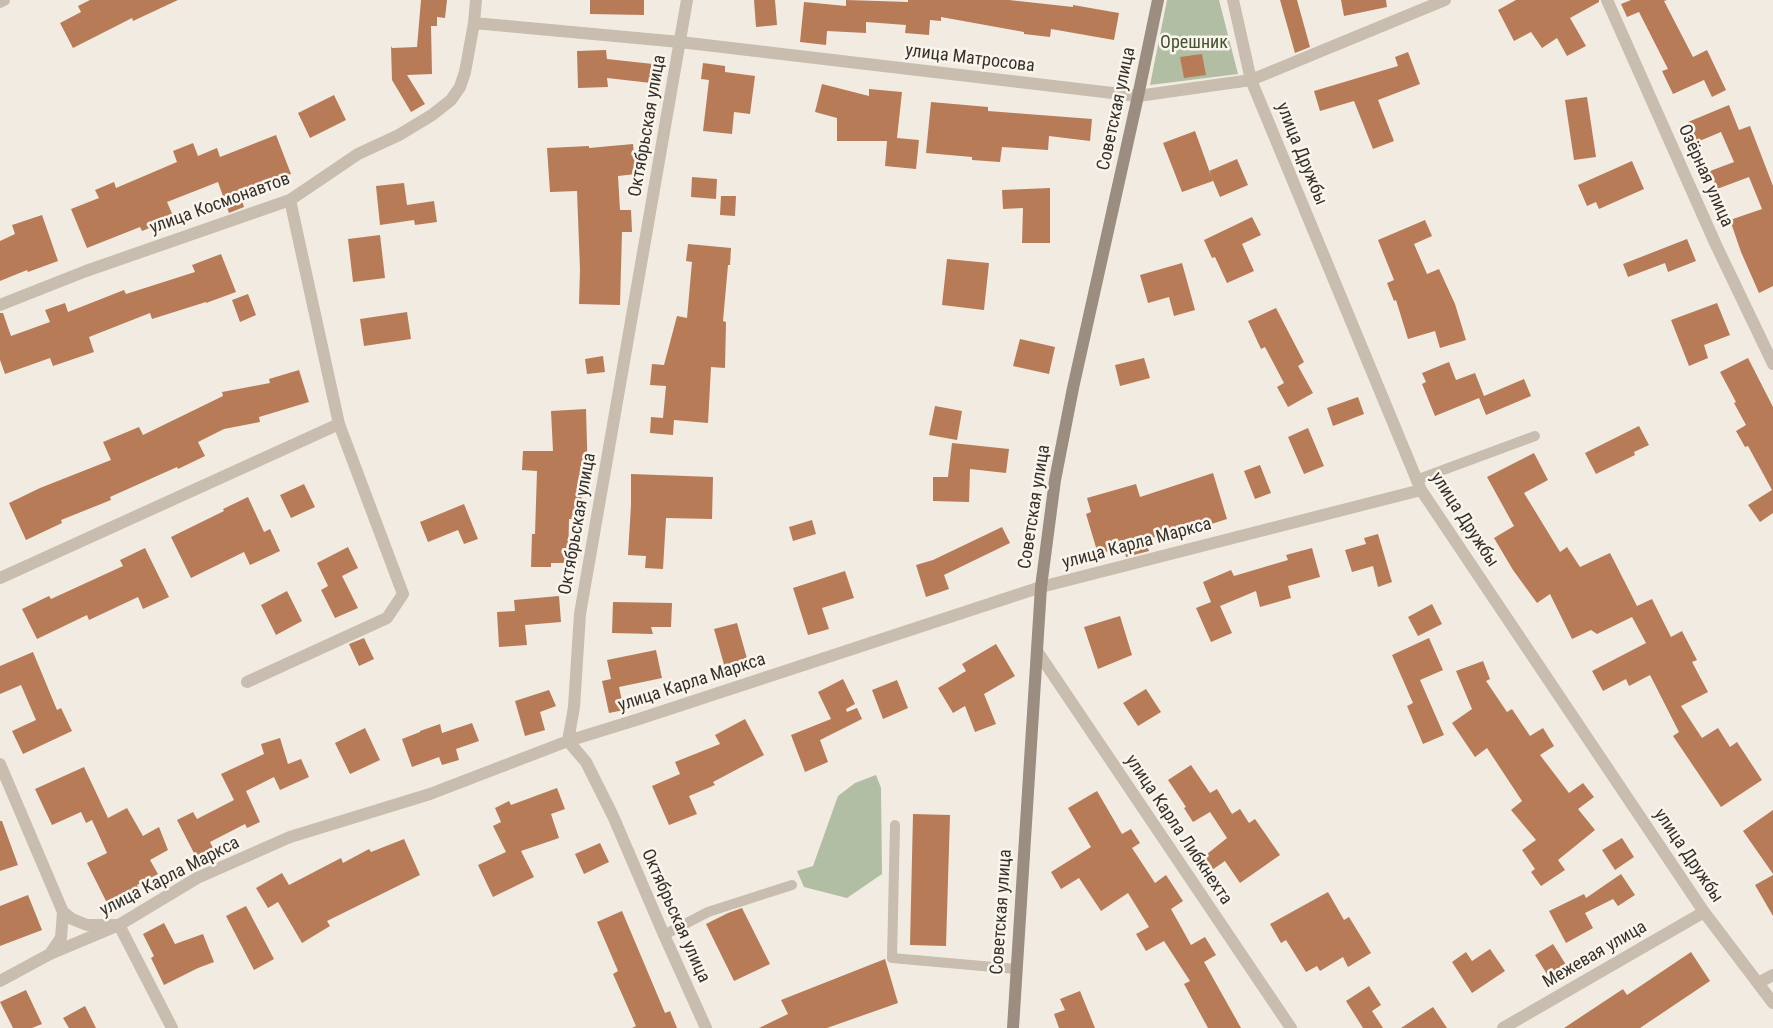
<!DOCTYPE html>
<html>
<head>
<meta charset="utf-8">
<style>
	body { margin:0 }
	canvas { display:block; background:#f1ebe1 }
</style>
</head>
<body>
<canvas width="1773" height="1028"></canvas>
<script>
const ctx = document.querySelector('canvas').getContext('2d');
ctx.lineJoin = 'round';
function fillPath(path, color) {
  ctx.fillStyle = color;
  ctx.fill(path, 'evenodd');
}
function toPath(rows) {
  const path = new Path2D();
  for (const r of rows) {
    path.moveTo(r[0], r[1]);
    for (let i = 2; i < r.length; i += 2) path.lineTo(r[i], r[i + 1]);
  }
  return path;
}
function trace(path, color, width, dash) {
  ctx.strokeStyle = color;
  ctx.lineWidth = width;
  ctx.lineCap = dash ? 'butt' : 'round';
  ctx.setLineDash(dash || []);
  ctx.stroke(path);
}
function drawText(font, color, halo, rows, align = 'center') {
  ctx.font = font + ' "Roboto Condensed",sans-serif';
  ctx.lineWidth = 5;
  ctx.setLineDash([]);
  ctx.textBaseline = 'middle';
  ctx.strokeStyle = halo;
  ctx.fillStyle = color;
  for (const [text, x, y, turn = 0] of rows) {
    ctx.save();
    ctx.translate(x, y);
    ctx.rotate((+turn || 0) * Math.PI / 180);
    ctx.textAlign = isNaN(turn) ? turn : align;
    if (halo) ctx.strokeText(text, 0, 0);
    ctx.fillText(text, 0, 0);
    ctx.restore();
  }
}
fillPath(toPath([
	[1167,0,1219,0,1238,74,1150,85],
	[876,775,881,788,882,874,847,898,804,887,797,871,813,866,838,796,855,783]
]), '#b2bea3');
fillPath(toPath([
	[90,0,178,0,133,21,132,18,73,48,60,23,81,12,78,6],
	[421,0,447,0,445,18,437,17,437,26,431,26,432,74,407,75,425,104,411,112,392,80,391,46,392,48,417,47],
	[590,0,644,0,644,15,590,14],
	[754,0,775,0,777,25,756,27],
	[846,0,908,2,908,0,1009,0,1073,7,1073,5,1119,13,1114,40,1051,29,1050,37,1024,34,1024,32,941,17,941,21,930,20,929,35,905,33,906,25,866,22,866,33,827,31,826,45,800,42,804,2,846,6],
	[1280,0,1297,0,1310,47,1295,53],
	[1341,0,1386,0,1387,7,1344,16],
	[1516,0,1599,0,1599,2,1570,18,1586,46,1567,56,1557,38,1542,48,1531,32,1514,41,1498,10],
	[1631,0,1667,0,1664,1,1693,57,1707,50,1726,90,1712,97,1704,80,1673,94,1662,71,1668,69,1639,12,1627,17,1621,4],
	[606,50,607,59,662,65,660,84,607,78,608,87,578,88,577,51],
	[1408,52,1420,84,1378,100,1394,141,1373,149,1354,101,1320,111,1314,91,1398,66,1395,57],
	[1202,54,1206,75,1184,78,1180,57],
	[703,63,725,66,725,72,755,76,750,114,734,112,732,134,703,131,709,80,701,79],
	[822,84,869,96,869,89,902,92,897,138,919,140,916,169,885,166,887,141,837,141,837,118,815,112],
	[334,95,346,120,310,138,298,113],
	[1587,97,1596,157,1574,160,1565,100],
	[931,102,988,107,988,111,1092,119,1090,141,1049,136,1048,150,1002,147,1000,162,972,160,972,157,926,153],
	[1729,105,1739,130,1750,126,1773,186,1773,286,1759,293,1741,252,1730,220,1762,209,1749,177,1717,189,1710,171,1734,162,1721,132,1697,142,1688,122],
	[1195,131,1213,181,1182,192,1163,143],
	[276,135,291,174,240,194,244,207,229,213,218,182,167,202,174,218,142,231,140,227,87,248,71,209,99,198,95,190,114,182,116,188,177,162,173,151,193,143,198,156,217,148,220,157],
	[633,144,636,174,618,176,620,210,631,210,632,232,622,232,620,305,579,304,580,270,577,191,550,192,547,148,589,146,589,148],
	[1237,159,1248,185,1220,197,1209,171],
	[1632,161,1644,189,1599,209,1596,202,1587,206,1578,185],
	[692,177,717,179,716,199,691,197],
	[404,183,407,205,434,201,437,222,415,225,414,220,380,225,376,186],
	[1050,188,1050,243,1022,243,1023,208,1003,209,1002,190],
	[721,196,736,196,735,216,720,215],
	[42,215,58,261,28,272,27,270,0,281,0,241,15,234,12,225],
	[1252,217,1261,235,1242,244,1254,271,1227,283,1215,257,1212,258,1204,240],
	[1425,220,1432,236,1414,244,1427,274,1439,269,1455,304,1466,340,1440,348,1435,331,1408,339,1396,300,1394,301,1387,283,1394,280,1378,240],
	[380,235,385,278,353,282,348,239],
	[1687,239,1696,261,1668,272,1665,263,1628,277,1623,264],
	[688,244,731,248,730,265,728,265,723,321,726,322,725,368,711,367,708,423,674,420,673,435,650,433,651,417,663,418,666,386,650,385,652,364,664,365,677,316,687,318,692,262,686,261],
	[221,254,236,292,206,303,206,302,152,319,150,313,89,337,94,352,53,366,50,358,5,374,0,360,0,313,3,313,11,336,50,322,45,310,65,303,68,312,124,290,126,294,195,272,192,265],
	[947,259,989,263,984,310,942,305],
	[1182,263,1195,310,1174,316,1169,297,1148,303,1140,275],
	[248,294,256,315,240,322,232,300],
	[1717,303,1730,335,1704,345,1708,358,1689,366,1671,320],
	[1276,308,1304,362,1298,366,1313,393,1288,407,1277,387,1284,383,1265,347,1261,349,1248,321],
	[407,312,411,339,364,346,360,319],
	[1020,339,1055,347,1049,374,1013,366],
	[603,356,605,372,587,374,585,359],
	[1144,358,1150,378,1120,386,1115,365],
	[1748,358,1773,407,1773,513,1760,522,1748,505,1772,490,1748,446,1745,447,1736,431,1746,425,1734,403,1736,402,1720,372],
	[1449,362,1456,380,1475,373,1484,396,1524,379,1531,396,1486,415,1479,398,1435,416,1422,384,1426,382,1422,373],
	[299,370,309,402,259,417,260,422,224,429,198,442,205,456,178,469,177,467,110,497,111,500,61,520,62,523,26,540,9,503,40,488,111,460,103,442,139,427,143,435,223,396,222,392,270,383,269,379],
	[1358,397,1364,414,1333,426,1327,408],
	[935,406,962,411,957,440,929,435],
	[586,409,588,480,582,480,581,519,569,519,568,563,551,563,551,567,531,567,532,534,535,534,537,471,522,470,523,451,553,451,551,411],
	[1639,426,1649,445,1634,452,1635,455,1596,474,1585,453],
	[1308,428,1324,466,1304,474,1288,437],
	[952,443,1009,449,1006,473,970,469,969,502,933,501,933,477,948,477],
	[1534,453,1548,480,1524,493,1560,552,1567,547,1580,567,1610,553,1637,606,1652,599,1671,637,1682,631,1697,660,1692,662,1708,692,1681,706,1702,738,1718,728,1730,747,1737,742,1762,780,1721,807,1673,736,1679,732,1650,675,1629,686,1626,679,1603,691,1592,671,1646,643,1632,617,1597,634,1591,630,1572,639,1550,594,1537,603,1513,570,1494,538,1514,526,1487,477],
	[1260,465,1271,493,1255,499,1244,471],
	[1213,473,1227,519,1196,529,1195,525,1145,540,1149,551,1126,557,1123,547,1098,554,1086,514,1091,512,1087,498,1136,484,1140,497],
	[631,474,713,477,712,519,666,518,663,569,645,568,646,556,628,555,631,505],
	[304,484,315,507,291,518,280,495],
	[248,497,264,532,270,529,280,551,250,565,244,552,191,578,171,537,224,511,223,509],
	[464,504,478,539,464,544,458,530,428,542,420,522],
	[812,520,816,534,793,541,789,527],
	[1002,527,1010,543,944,575,949,589,926,597,916,565,933,560],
	[1378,534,1392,582,1378,587,1373,566,1352,572,1345,550,1366,544,1364,538],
	[348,547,358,568,342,576,358,608,335,618,321,590,328,586,317,563],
	[145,548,169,597,143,609,138,597,89,620,87,615,37,639,22,609,49,596,51,599,123,566,120,560],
	[1312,548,1320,577,1288,586,1291,598,1260,607,1256,591,1220,606,1232,633,1211,642,1196,608,1211,602,1203,582,1231,570,1234,576,1288,560,1286,555],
	[845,571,854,598,822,608,829,629,808,635,793,588],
	[287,591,302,621,276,635,261,605],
	[559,596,561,622,525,625,527,645,499,647,497,612,515,611,514,600],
	[613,602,672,603,671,627,651,627,653,634,612,633],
	[1432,604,1442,624,1418,636,1408,617],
	[1120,616,1132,655,1098,669,1084,627],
	[737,623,748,662,725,668,714,629],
	[364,638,374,659,359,666,349,644],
	[1429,638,1443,670,1420,680,1444,735,1423,744,1407,706,1413,703,1392,655],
	[996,644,1015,676,984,694,996,724,975,732,965,706,953,713,938,688,966,671,962,664],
	[656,650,662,678,619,687,624,710,609,713,602,681,611,679,607,660],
	[33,652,57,710,61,708,72,731,23,754,12,731,36,720,21,685,0,694,0,666],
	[1483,661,1490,679,1486,681,1507,712,1512,709,1530,736,1543,728,1554,746,1540,755,1569,793,1583,783,1594,797,1578,809,1595,830,1558,860,1565,870,1541,886,1531,872,1535,869,1522,850,1536,840,1511,810,1522,801,1487,748,1475,757,1452,723,1472,709,1456,671],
	[843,679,855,704,846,709,847,712,857,708,862,719,820,740,828,762,805,772,791,735,831,719,818,692],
	[897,680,908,708,883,719,872,690],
	[1146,689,1161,712,1138,726,1123,703],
	[549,690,556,706,540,712,545,730,525,736,515,701],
	[745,719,764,755,713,782,715,785,689,796,697,814,669,825,652,786,680,774,675,762,720,744,715,735],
	[472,723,479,741,456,749,459,760,442,765,439,757,412,767,402,739,420,732,420,731,440,724,442,733],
	[365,728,380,760,350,774,335,743],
	[280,738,288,764,301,759,309,777,280,790,274,777,246,791,260,822,247,828,245,824,210,842,213,848,196,857,177,820,193,812,197,819,234,800,221,774,264,754,261,744],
	[1191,765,1210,793,1217,789,1232,814,1240,809,1249,823,1255,819,1280,855,1240,883,1225,861,1212,870,1202,858,1227,838,1210,812,1193,822,1184,808,1186,807,1168,780],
	[84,767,108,818,127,808,143,836,159,827,168,850,150,860,158,874,137,885,138,887,107,903,87,863,107,853,92,820,86,823,81,812,52,825,35,789],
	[557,788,565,809,551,814,559,838,521,851,534,877,493,897,478,865,506,852,493,826,501,822,495,808,509,801,511,805],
	[1097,791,1122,834,1131,829,1140,843,1132,848,1155,883,1166,875,1183,901,1171,909,1191,945,1205,937,1216,955,1204,962,1241,1028,1208,1028,1184,984,1190,981,1164,941,1146,951,1136,934,1149,927,1128,893,1101,911,1079,878,1061,889,1051,872,1091,847,1068,808],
	[1773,810,1773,874,1743,831],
	[913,814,950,815,946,946,910,945],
	[0,821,2,821,18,865,0,871],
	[1622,838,1634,857,1615,870,1602,850],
	[404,839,420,875,327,921,330,926,302,943,278,902,268,908,256,888,282,873,289,885,341,858,343,863,369,849,371,852],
	[600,843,609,862,584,874,575,854],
	[1621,874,1635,895,1618,906,1613,899,1585,913,1593,928,1566,943,1549,911,1584,894,1586,898],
	[1773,875,1773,916,1755,885],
	[1328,892,1344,920,1349,917,1371,953,1348,967,1343,957,1320,971,1317,966,1306,972,1286,940,1281,943,1270,924],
	[28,895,42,930,0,946,0,906],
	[246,906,274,959,254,970,226,916],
	[742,908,770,964,734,981,706,924,728,913],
	[622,911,665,1013,670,1011,677,1028,632,1028,636,1026,613,974,618,971,597,922],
	[164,923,175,944,203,934,214,962,198,968,164,985,151,958,154,956,143,934],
	[1553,944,1568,968,1550,979,1535,955],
	[1490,949,1505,971,1472,993,1452,962,1466,952,1472,961],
	[1691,952,1710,981,1640,1028,1564,1028,1623,989,1627,995],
	[885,959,898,1003,827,1028,759,1028,788,1014,781,1000],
	[1369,986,1381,1005,1372,1011,1383,1028,1363,1028,1346,1001],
	[26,990,42,1024,32,1028,13,1028,0,1002],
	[1080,991,1095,1028,1059,1028,1054,1014,1065,1010,1060,999],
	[85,1006,96,1028,69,1028,63,1018],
	[1433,1007,1447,1028,1401,1028]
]), '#b87b58');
trace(toPath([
	[1416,480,1535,436],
	[895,825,892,958,1016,969],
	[664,935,708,912,792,885]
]), '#c8bdae', 10);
trace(toPath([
	[687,0,580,614,574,707,568,741,586,762,613,816,664,935,706,1028],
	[1233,0,1251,80,1421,490,1704,912,1773,1003],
	[1607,0,1716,245,1773,364],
	[0,2,4,0],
	[474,23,680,42,1138,96,1251,80,1445,0],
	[0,305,86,271,290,200,358,154,399,135,432,115,451,100,460,87,465,72,474,23,476,0],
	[0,578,339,424],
	[1037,651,1291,1028],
	[247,682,387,618,403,594,339,424,290,200],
	[0,764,63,912,72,919,87,925,119,925,172,1028],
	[50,954,61,938,63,912],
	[0,981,50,954,119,925,197,878,290,837,430,794,568,741,639,719,1041,587,1421,490],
	[1758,983,1773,975],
	[1503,1028,1704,912]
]), '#c8bdae', 12);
trace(toPath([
	[1013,1028,1041,587,1055,480,1073,388,1138,96,1158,0]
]), '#9b8d80', 12);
drawText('18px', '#435332', '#f9f5ed', [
	["Орешник",1194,43]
]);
drawText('18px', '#37312c', '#f9f5ed', [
	["улица Матросова",970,59,7],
	["Советская улица",1117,109,-78],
	["Октябрьская улица",648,126,-80],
	["улица Дружбы",1301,154,68],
	["Озёрная улица",1705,176,66],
	["улица Космонавтов",220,204,-20],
	["Советская улица",1035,507,-81],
	["улица Дружбы",1464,520,57],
	["Октябрьская улица",578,524,-80],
	["улица Карла Маркса",1137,544,-15],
	["улица Карла Маркса",692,683,-18],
	["улица Карла Либкнехта",1178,830,56],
	["улица Дружбы",1688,856,56],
	["улица Карла Маркса",170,877,-27],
	["Советская улица",1002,912,-86],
	["Октябрьская улица",675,916,66],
	["Межевая улица",1595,955,-30]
]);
</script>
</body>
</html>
